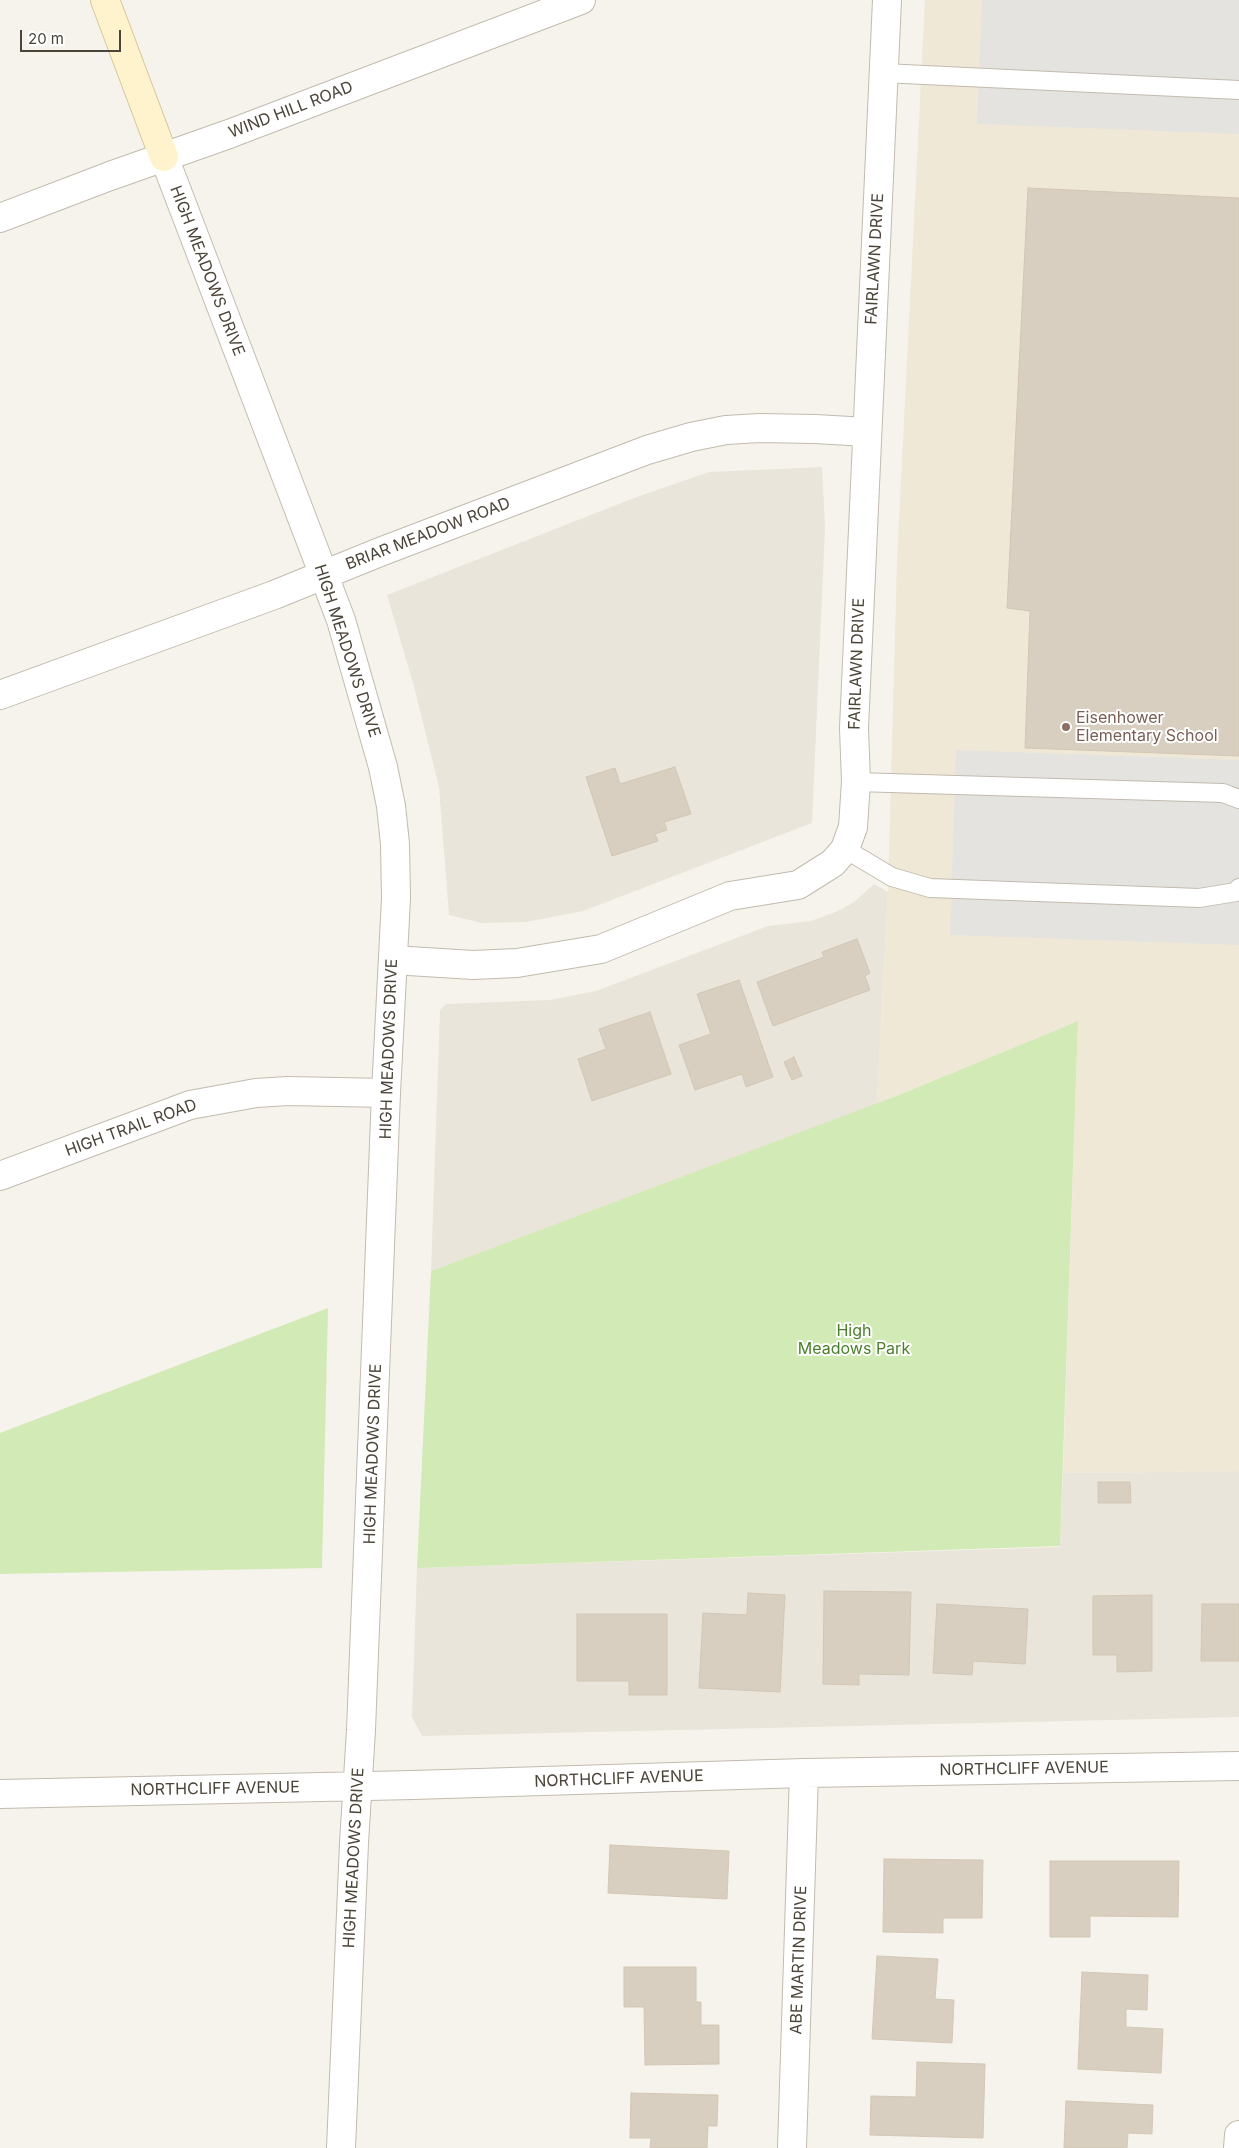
<!DOCTYPE html>
<html>
<head>
<meta charset="utf-8">
<style>
	body { margin:0 }
	#map { position:relative; width:1239px; height:2148px; overflow:hidden; background:#f6f3ec; font-family:Inter,sans-serif }
	canvas { display:block }
	.scale { position:absolute; left:20px; top:30px; width:101px; height:22px; box-sizing:border-box; border:2px solid #4b4439; border-top:0; padding-left:6px; font-size:15px; line-height:18px; white-space:nowrap; color:#4b4439; -webkit-text-stroke:4px #fff; paint-order:stroke }
</style>
</head>
<body>
<div id="map">
<canvas width="1239" height="2148"></canvas>
<div class="scale">20 m</div>
</div>
<script>
const ctx = document.querySelector('canvas').getContext('2d');
ctx.lineJoin = 'round';
function fillPath(path, color) {
  ctx.fillStyle = color;
  ctx.fill(path, 'evenodd');
}
function toPath(rows) {
  const path = new Path2D();
  for (const r of rows) {
    path.moveTo(r[0], r[1]);
    for (let i = 2; i < r.length; i += 2) path.lineTo(r[i], r[i + 1]);
  }
  return path;
}
function trace(path, color, width, dash) {
  ctx.strokeStyle = color;
  ctx.lineWidth = width;
  ctx.lineCap = dash ? 'butt' : 'round';
  ctx.setLineDash(dash || []);
  ctx.stroke(path);
}
function drawText(font, color, halo, rows, align = 'center') {
  ctx.font = font + ' Inter,sans-serif';
  ctx.lineWidth = 4;
  ctx.setLineDash([]);
  ctx.textBaseline = 'middle';
  ctx.strokeStyle = halo;
  ctx.fillStyle = color;
  for (const [text, x, y, turn = 0] of rows) {
    ctx.save();
    ctx.translate(x, y);
    ctx.rotate((+turn || 0) * Math.PI / 180);
    ctx.textAlign = isNaN(turn) ? turn : align;
    if (halo) ctx.strokeText(text, 0, 0);
    ctx.fillText(text, 0, 0);
    ctx.restore();
  }
}
fillPath(toPath([
	[822,467,825,528,812,823,583,911,526,922,482,923,449,915,439,787,414,686,387,595,634,498,709,472],
	[874,884,888,892,877,1104,431,1271,440,1010,446,1004,549,1000,596,991,768,926,811,921,838,911,854,902],
	[1239,1471,1239,1717,422,1736,412,1717,417,1568,1060,1547,1063,1473]
]), '#eae5da');
fillPath(toPath([
	[925,0,1239,0,1239,1471,1063,1473,1078,1021,877,1104,888,892,897,561]
]), '#efe8d6');
fillPath(toPath([
	[1078,1021,1060,1546,417,1568,431,1271,899,1095],
	[328,1308,322,1568,0,1574,0,1433]
]), '#d2eab5');
fillPath(toPath([
	[982,0,1239,0,1239,134,977,124],
	[956,750,1239,760,1239,945,950,935]
]), '#e5e3e0');
const building = toPath([
	[1028,188,1239,198,1239,756,1025,748,1030,611,1007,608,1028,188],
	[675,767,691,814,664,822,667,830,655,834,658,841,612,856,586,777,615,768,620,784,675,767],
	[857,939,870,973,865,976,870,990,773,1026,757,982,824,957,822,952,857,939],
	[739,980,773,1077,746,1087,742,1074,695,1090,679,1045,711,1034,697,994,739,980],
	[650,1012,671,1074,592,1101,578,1059,606,1049,599,1029,650,1012],
	[794,1057,802,1076,792,1080,784,1062,794,1057],
	[1098,1482,1130,1482,1131,1503,1098,1503,1098,1482],
	[824,1591,911,1592,909,1675,859,1674,859,1685,823,1684,824,1591],
	[748,1593,785,1595,780,1692,699,1688,703,1613,747,1615,748,1593],
	[1152,1595,1152,1671,1117,1672,1117,1655,1093,1655,1093,1596,1152,1595],
	[937,1604,1028,1609,1025,1664,973,1661,972,1675,933,1673,937,1604],
	[1202,1604,1239,1604,1239,1661,1201,1661,1202,1604],
	[577,1614,667,1614,667,1695,629,1695,629,1681,577,1681,577,1614],
	[610,1845,729,1851,727,1899,608,1893,610,1845],
	[884,1859,983,1860,982,1918,943,1918,943,1933,883,1932,884,1859],
	[1050,1861,1179,1861,1178,1917,1090,1916,1090,1937,1050,1937,1050,1861],
	[877,1956,938,1959,935,1999,954,2000,952,2043,872,2039,877,1956],
	[624,1967,696,1967,696,2002,701,2002,701,2025,719,2025,719,2064,645,2065,644,2007,624,2007,624,1967],
	[1082,1972,1148,1975,1147,2010,1126,2009,1126,2027,1163,2029,1161,2073,1078,2069,1082,1972],
	[917,2062,985,2064,983,2138,870,2135,871,2096,916,2097,917,2062],
	[631,2093,718,2095,717,2126,708,2126,707,2148,650,2148,651,2138,630,2138,631,2093],
	[1066,2101,1153,2105,1152,2134,1128,2133,1127,2148,1064,2148,1066,2101]
]);
fillPath(building, '#d8cfc1');
trace(building, '#d3c7b4', 1);
const lane = toPath([
	[883,73,1239,90],
	[856,782,1223,793,1239,799],
	[845,849,892,877,930,888,1199,898,1236,892,1239,888]
]);
const street = toPath([
	[164,157,341,620,383,767,391,806,395,844,396,898,386,1093,361,1730,354,1843,341,2148],
	[0,218,110,176,229,134,581,0],
	[0,695,274,595,380,552,647,450,691,437,726,430,760,428,815,429,867,432],
	[393,960,473,965,517,963,601,949,730,896,798,885,833,863,845,849,853,827,856,782,854,728,887,0],
	[0,1176,190,1105,256,1093,288,1091,386,1093],
	[0,1794,413,1785,804,1773,1239,1766],
	[792,2148,804,1773],
	[1238,2148,1239,2135]
]);
const secondary = toPath([
	[105,0,164,157]
]);
trace(lane, '#c2bbae', 20);
trace(street, '#c2bbae', 30);
trace(secondary, '#d6c79b', 30);
trace(lane, '#fff', 18);
trace(street, '#fff', 28);
trace(secondary, '#fff3cd', 28);
for (const [x, y, r, color] of [
	[1066,727,5,"#8d6e63"]
]) {
  const dot = new Path2D();
  dot.arc(x, y, r, 0, 2 * Math.PI);
  ctx.fillStyle = color;
  ctx.fill(dot);
  trace(dot, '#fff', 2);
}
drawText('16px', '#4b4439', '#fff', [
	["WIND HILL ROAD",291,110,-21],
	["FAIRLAWN DRIVE",875,259,-87],
	["HIGH MEADOWS DRIVE",207,271,69],
	["BRIAR MEADOW ROAD",428,534,-21],
	["HIGH MEADOWS DRIVE",347,651,72],
	["FAIRLAWN DRIVE",857,664,-88],
	["HIGH MEADOWS DRIVE",389,1049,-88],
	["HIGH TRAIL ROAD",131,1128,-20],
	["HIGH MEADOWS DRIVE",373,1454,-88],
	["NORTHCLIFF AVENUE",1024,1769,-1],
	["NORTHCLIFF AVENUE",619,1779,-2],
	["NORTHCLIFF AVENUE",215,1789,-1],
	["HIGH MEADOWS DRIVE",354,1858,-87],
	["ABE MARTIN DRIVE",799,1960,-88]
]);
drawText('16px', '#785e54', '#fff', [
	["Eisenhower",1076,718],
	["Elementary School",1076,736]
], 'left');
drawText('16px', '#4a7f2a', '#fff', [
	["High",854,1331],
	["Meadows Park",854,1349]
]);
</script>
</body>
</html>
